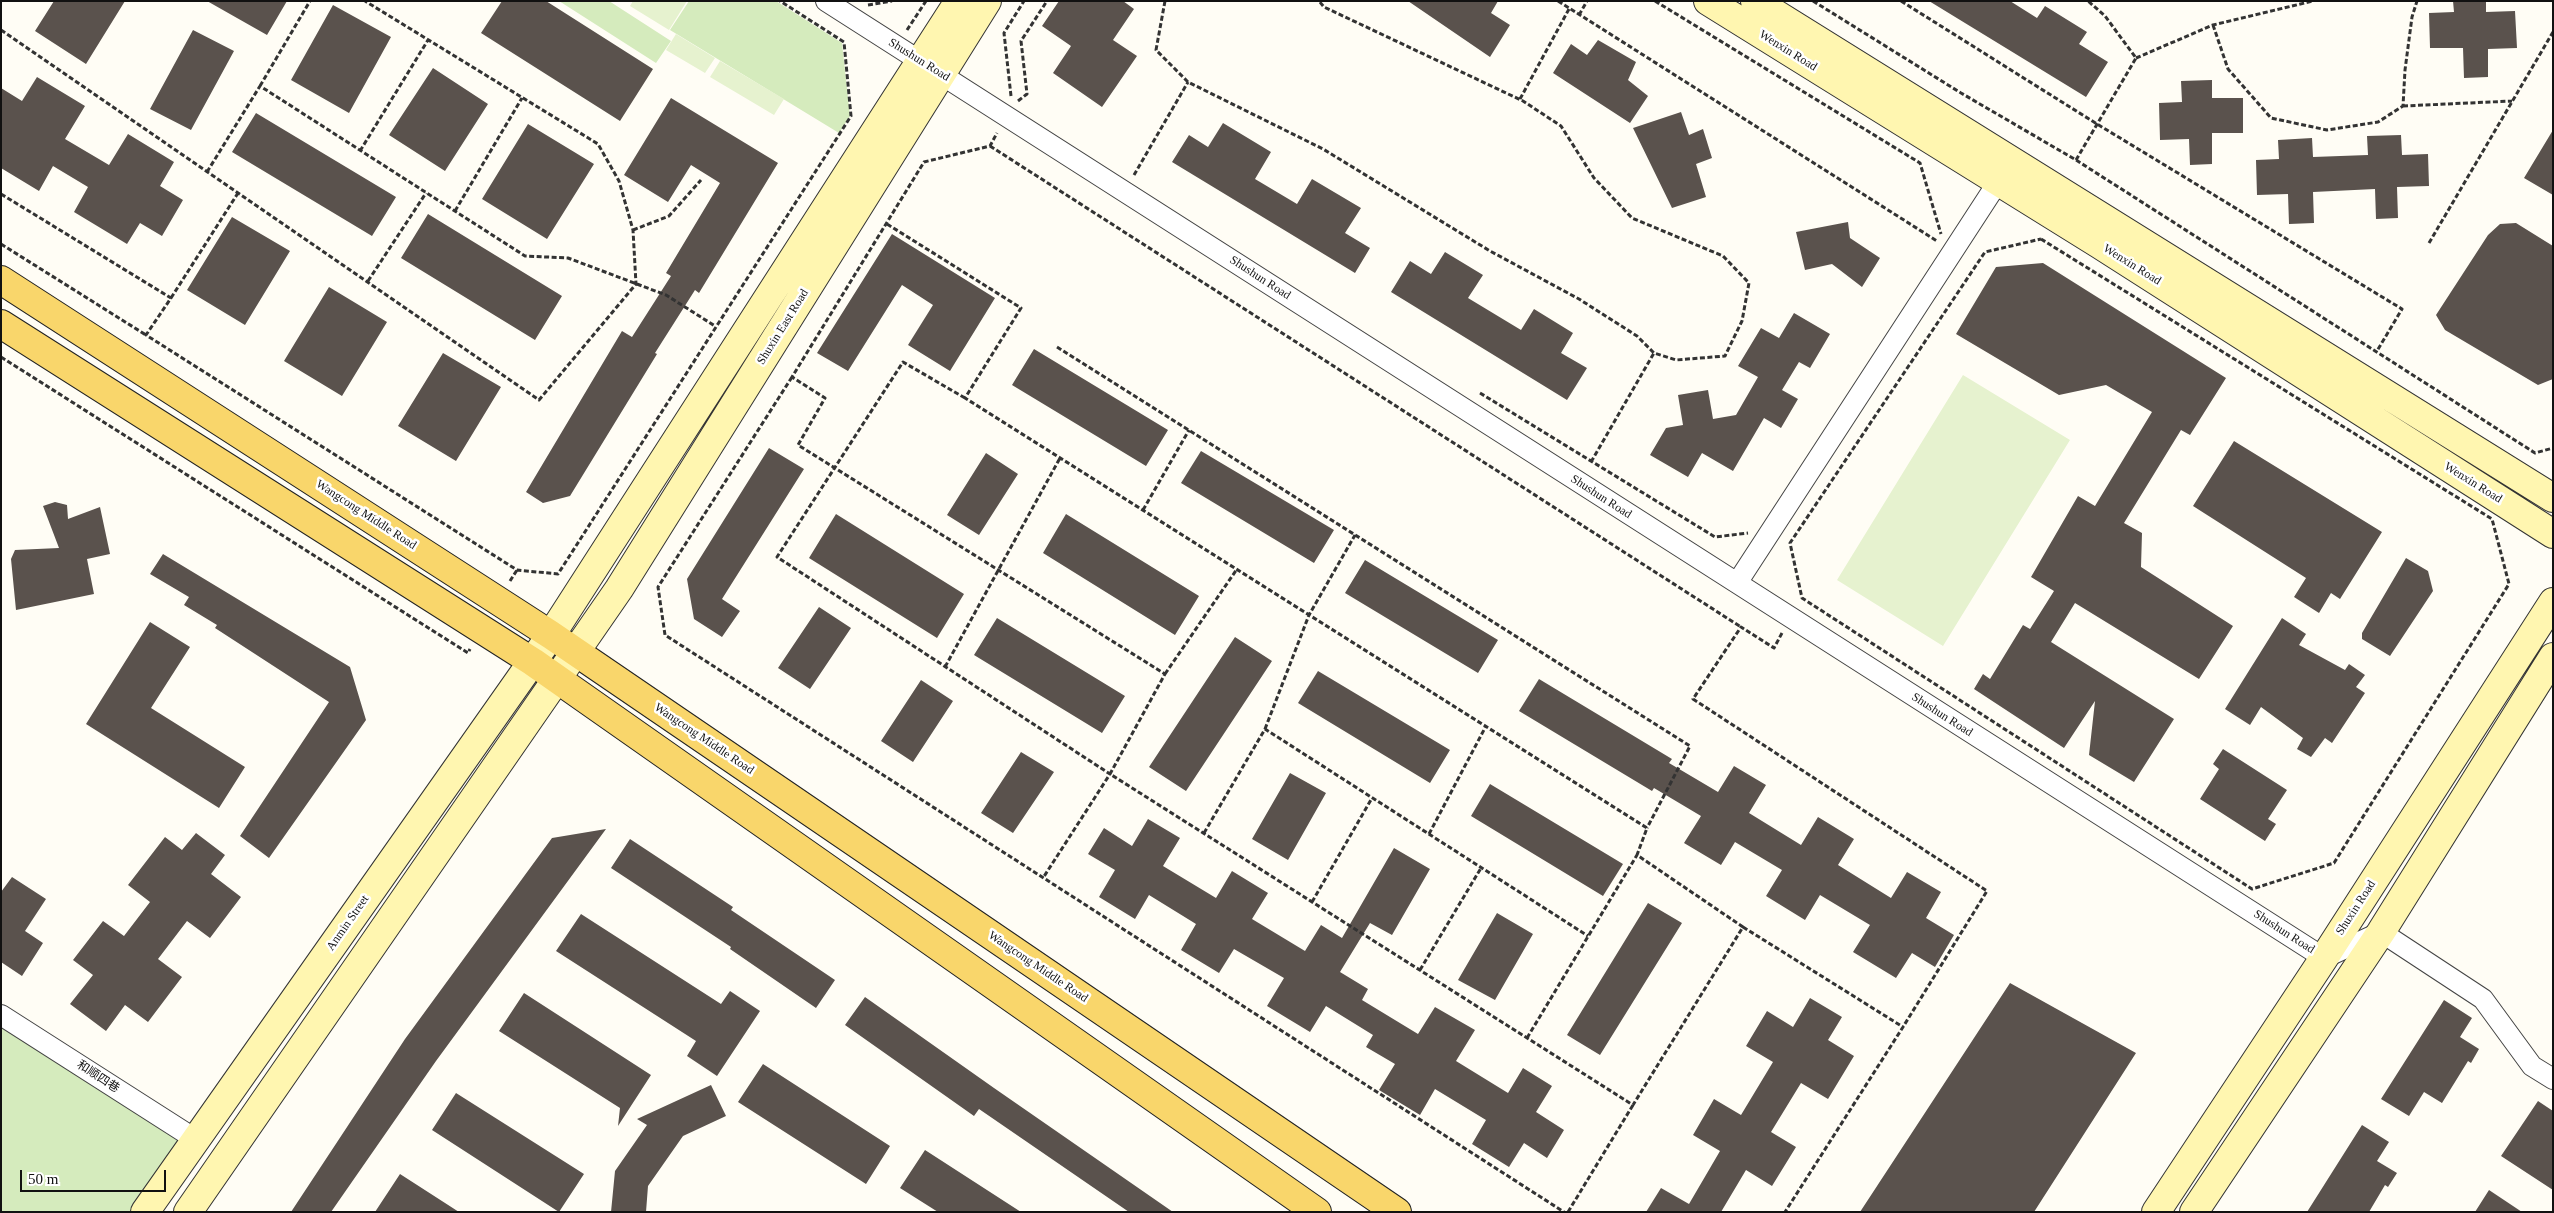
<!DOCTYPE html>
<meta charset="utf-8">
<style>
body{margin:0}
#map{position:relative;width:2554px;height:1213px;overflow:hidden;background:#fffdf5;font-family:"Times New Roman",serif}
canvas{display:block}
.frame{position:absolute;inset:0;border:2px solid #111;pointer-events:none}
.scale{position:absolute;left:20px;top:1170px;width:146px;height:22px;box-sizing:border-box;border:2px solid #111;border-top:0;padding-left:6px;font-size:15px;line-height:18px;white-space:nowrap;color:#111;-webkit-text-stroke:4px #fff;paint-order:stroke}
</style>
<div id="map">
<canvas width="2554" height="1213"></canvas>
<div class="frame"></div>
<div class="scale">50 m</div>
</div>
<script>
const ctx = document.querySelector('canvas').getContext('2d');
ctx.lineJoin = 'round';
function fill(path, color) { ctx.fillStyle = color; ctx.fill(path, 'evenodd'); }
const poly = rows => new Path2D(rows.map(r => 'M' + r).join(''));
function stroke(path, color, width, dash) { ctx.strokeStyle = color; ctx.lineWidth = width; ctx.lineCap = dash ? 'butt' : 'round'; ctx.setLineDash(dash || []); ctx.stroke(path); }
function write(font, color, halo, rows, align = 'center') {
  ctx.font = font + ' "Times New Roman","Noto Sans SC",serif'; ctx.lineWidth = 5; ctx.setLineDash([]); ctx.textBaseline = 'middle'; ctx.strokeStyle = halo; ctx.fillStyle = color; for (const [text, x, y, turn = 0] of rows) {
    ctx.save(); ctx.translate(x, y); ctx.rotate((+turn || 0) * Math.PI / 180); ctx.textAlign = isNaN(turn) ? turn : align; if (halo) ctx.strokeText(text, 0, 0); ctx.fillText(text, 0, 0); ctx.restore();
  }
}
const green = poly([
 [559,1,609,1,671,41,656,63],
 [689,1,776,1,842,43,850,116,839,133,670,30],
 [1,1021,182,1137,131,1212,1,1212]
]);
const pitch = poly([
 [633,1,687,1,669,30,630,6],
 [676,34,715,58,705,73,666,50],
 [720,61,784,99,774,115,710,77],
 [1963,375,2070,440,1943,646,1837,580]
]);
const building = poly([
 [54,1,125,1,86,64,35,31],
 [207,1,287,1,267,35],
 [502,1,546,1,653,69,620,121,481,33],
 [1059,1,1123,1,1134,9,1113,40,1137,56,1102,107,1053,73,1071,46,1042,26],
 [1408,1,1498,1,1491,13,1510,25,1490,57],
 [1929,1,2010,1,2037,18,2045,6,2087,32,2079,44,2108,62,2086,97],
 [2453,1,2486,1,2486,12,2515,11,2517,48,2488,49,2488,77,2464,78,2463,48,2430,48,2429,13,2454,12],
 [333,5,391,37,349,113,291,80],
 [193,30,234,51,191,130,150,109],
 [1598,40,1636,62,1628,80,1648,96,1630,123,1553,73,1571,44,1587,55],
 [433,68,488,104,445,171,389,135],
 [37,77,85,106,65,139,109,165,128,134,174,162,160,186,183,200,162,236,140,223,127,244,74,212,88,187,53,166,39,191,1,168,1,88,22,101],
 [2212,80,2212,98,2243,98,2243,133,2212,133,2212,164,2190,165,2189,139,2160,140,2159,103,2182,102,2181,81],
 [671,98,778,163,699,293,695,290,655,353,657,354,570,496,543,503,526,492,622,331,632,337,671,276,666,273,720,183,691,165,668,202,624,175],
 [1681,112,1689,135,1703,129,1712,158,1696,164,1706,197,1672,208,1633,128],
 [256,113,396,197,372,236,232,152],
 [1223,123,1271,152,1255,179,1297,204,1312,179,1361,208,1345,233,1370,248,1355,273,1172,162,1189,135,1208,147],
 [528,124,594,164,547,239,482,199],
 [2553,130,2553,195,2524,178],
 [2401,135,2402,155,2428,154,2429,186,2397,187,2398,218,2376,219,2375,189,2313,192,2314,223,2289,224,2288,194,2257,195,2256,160,2279,159,2278,140,2312,138,2313,157,2368,155,2367,136],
 [428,214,562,296,535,340,401,258],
 [232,217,290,251,245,325,187,290],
 [1848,222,1850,238,1880,258,1862,287,1832,264,1805,270,1796,232],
 [2516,223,2553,246,2553,379,2538,385,2445,330,2436,315,2488,235,2500,224],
 [892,234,995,298,950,371,908,345,933,305,902,285,848,371,817,353],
 [1445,252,1483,275,1468,298,1521,330,1534,309,1573,333,1561,353,1587,368,1567,400,1391,292,1410,261,1431,274],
 [2043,263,2226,378,2190,435,2181,430,2124,523,2142,533,2141,567,2233,626,2199,679,2075,603,2051,642,2174,719,2134,782,2089,755,2095,701,2064,748,1974,689,1983,674,1990,679,2023,625,2030,629,2054,591,2031,577,2078,496,2095,506,2152,412,2106,385,2059,395,1956,334,1996,267],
 [329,287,387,322,342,396,284,361],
 [1794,313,1830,334,1810,368,1799,362,1782,390,1798,399,1781,428,1764,418,1733,471,1702,453,1688,477,1650,455,1666,428,1683,425,1678,395,1708,390,1713,419,1736,415,1758,377,1738,366,1761,328,1779,338],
 [1034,349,1168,430,1146,466,1012,385],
 [443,353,501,387,456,461,398,426],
 [2234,441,2382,532,2340,599,2331,593,2319,613,2294,597,2306,578,2193,506],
 [769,448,804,469,722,599,740,611,722,637,694,619,687,579],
 [1201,451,1334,530,1314,563,1181,483],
 [986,453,1018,474,979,535,947,515],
 [55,502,67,505,68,519,100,507,110,554,87,559,94,594,16,610,11,559,15,550,59,548,43,506],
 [836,514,964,594,937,638,809,558],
 [1066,514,1199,596,1175,635,1043,553],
 [163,554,350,667,366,720,269,858,240,836,329,702,215,628,217,625,184,605,189,597,150,574],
 [2406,558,2428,571,2433,591,2390,656,2362,639,2362,633],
 [1365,560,1498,640,1478,673,1345,593],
 [819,607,851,628,810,689,778,668],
 [997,618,1125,696,1102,733,974,655],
 [2282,618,2306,634,2299,645,2345,670,2349,664,2365,675,2356,687,2365,693,2332,743,2325,738,2311,757,2297,749,2303,738,2261,707,2250,725,2225,709],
 [150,622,190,647,151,708,245,767,219,808,86,724],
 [1235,637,1272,661,1186,791,1149,767],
 [1318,671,1450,750,1430,783,1298,703],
 [1539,679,1672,759,1669,763,1718,792,1734,766,1766,785,1749,813,1801,845,1818,817,1854,839,1838,865,1891,898,1907,872,1941,892,1926,918,1954,935,1935,967,1912,953,1896,978,1853,952,1870,925,1820,895,1805,920,1766,896,1782,870,1735,842,1721,865,1684,843,1701,816,1654,788,1652,791,1519,711],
 [921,680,953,701,913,762,881,741],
 [2223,749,2287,790,2268,819,2276,824,2265,841,2200,799,2219,769,2213,764],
 [1021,752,1054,772,1013,833,981,813],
 [1290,773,1326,793,1288,860,1252,839],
 [1490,784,1623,864,1603,896,1471,816],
 [1148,819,1180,838,1163,866,1216,898,1232,871,1268,893,1252,919,1305,951,1321,925,1342,938,1394,848,1430,869,1392,935,1370,923,1340,972,1368,989,1362,1000,1418,1034,1435,1007,1475,1030,1456,1061,1508,1093,1523,1068,1552,1086,1536,1112,1564,1130,1547,1158,1524,1143,1509,1167,1472,1144,1486,1120,1435,1089,1420,1115,1379,1090,1395,1064,1366,1047,1373,1035,1326,1006,1310,1032,1267,1006,1284,978,1234,949,1219,973,1181,950,1196,924,1149,895,1135,919,1099,897,1115,870,1088,854,1104,828,1132,846],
 [606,829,436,1061,331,1212,291,1212,405,1039,552,838],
 [196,833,225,855,211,874,241,897,210,938,187,921,158,959,182,977,148,1022,125,1005,106,1031,70,1004,93,975,73,960,103,921,124,936,150,902,128,885,165,837,182,850],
 [630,839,733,907,731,910,835,980,816,1008,730,949,731,947,611,868],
 [12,877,46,899,25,931,43,943,22,976,1,962,1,892],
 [1648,903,1682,923,1600,1055,1567,1035],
 [1497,913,1533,934,1495,1000,1458,980],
 [581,914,721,1004,730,991,760,1011,717,1076,687,1056,696,1041,556,951],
 [2010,983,2136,1053,2034,1212,1860,1212],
 [524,993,651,1075,618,1126,620,1108,499,1031],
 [865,997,994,1088,1173,1212,1129,1212,979,1109,974,1116,845,1025],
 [1810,998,1842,1017,1828,1040,1854,1056,1828,1099,1801,1083,1771,1132,1796,1147,1772,1186,1746,1170,1721,1212,1646,1212,1661,1188,1689,1204,1720,1151,1693,1135,1714,1099,1741,1115,1773,1062,1746,1046,1767,1011,1793,1027],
 [2444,1000,2472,1018,2460,1037,2479,1049,2471,1063,2468,1061,2442,1103,2424,1092,2409,1116,2381,1099],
 [763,1064,890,1146,866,1184,738,1102],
 [711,1085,726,1116,683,1136,648,1186,646,1212,611,1212,615,1171,647,1125,637,1119],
 [456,1093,584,1174,559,1212,432,1130],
 [2538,1101,2553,1111,2553,1190,2501,1156],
 [2362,1125,2389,1142,2377,1161,2397,1173,2388,1187,2385,1185,2369,1212,2307,1212],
 [925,1150,1021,1212,938,1212,900,1188],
 [400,1174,459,1212,375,1212],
 [2489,1190,2522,1212,2475,1212]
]);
const path = poly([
 [1165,1,1156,50,1188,82,1323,149,1490,251,1579,299,1637,336,1654,353,1676,360,1725,356,1742,321,1749,283,1723,256,1632,218,1594,178,1561,126,1523,101,1324,7,1319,1],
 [1558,1,1937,241],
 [1655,1,1920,163,1941,234],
 [1813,1,1961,93,2076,160,2535,453,2553,448],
 [1901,1,2097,124,2402,309,2377,351],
 [868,5,892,1],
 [1579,15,1587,1],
 [2213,25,2228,69,2271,118,2327,130,2378,122,2403,106,2405,70,2412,17,2417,1],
 [1,30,539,400,636,284,633,230,619,181,598,144,365,1],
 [907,30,926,1],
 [2136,58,2213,25,2313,1],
 [260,86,310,1],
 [1011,96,1004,33,1024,1],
 [1520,99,1569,9],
 [1018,101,1027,94,1021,41,1047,1],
 [2403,106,2512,101],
 [990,146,1741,627],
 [360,151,428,40],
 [2076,160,2136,58,2105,16,2088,1],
 [207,172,260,86,525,256,568,258,666,295,715,326],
 [1134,175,1188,82],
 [1,194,171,298,146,335,517,570,558,574,851,116,844,42,780,1],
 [455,211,522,98],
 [887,224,1021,308,965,398,1647,828,1637,855,1743,927,1633,1105,1110,774,1165,674,798,445,825,398,792,377,924,162,990,146,997,133],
 [633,230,669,216,701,180],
 [2041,239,2492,519,2509,584,2334,863,2252,889,1802,598,1790,543,1985,252,2041,239],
 [2429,243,2553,32],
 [1,244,146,335],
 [368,281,426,193],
 [171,298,238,193],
 [1057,347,1690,746,1647,828],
 [1,357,468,653,470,649],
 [792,377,658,587,665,635,1564,1212],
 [1480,393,1715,537,1748,533],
 [965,398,903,362,777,557,1110,774,1043,878],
 [1591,462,1654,353],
 [1143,510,1189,430],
 [510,581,517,570],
 [1782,633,1774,648,1741,627,1693,699,1987,891,1903,1027],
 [945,667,1060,458],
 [1165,674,1237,569],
 [1265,729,1309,615,1355,535],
 [1204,833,1265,729,1588,936],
 [1429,834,1486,726],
 [1312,902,1372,798],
 [1743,927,1903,1027,1785,1212],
 [1420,970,1481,868],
 [1527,1038,1637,855],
 [1568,1212,1633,1105]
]);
const street = poly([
 [826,1,2324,958,2381,932,2483,999,2532,1066,2553,1079],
 [1737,583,1998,182],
 [1,1015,195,1139]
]);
const secondary = poly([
 [1708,1,2099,244,2553,534],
 [1755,1,2553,498],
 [145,1212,551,635,959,1],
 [188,1212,619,589,987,1],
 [2156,1212,2324,958,2553,602],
 [2194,1212,2381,932,2553,657]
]);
const primary = poly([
 [1,280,551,635,1397,1212],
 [1,324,533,662,1317,1212]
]);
const streetNames = [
 ["Wenxin Road",1788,51,32],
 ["Shushun Road",919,60,32],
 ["Wenxin Road",2132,265,32],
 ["Shushun Road",1260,278,33],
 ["Shuxin East Road",783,327,-58],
 ["Wenxin Road",2473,483,32],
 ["Shushun Road",1601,497,33],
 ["Wangcong Middle Road",366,515,33],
 ["Shushun Road",1942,715,33],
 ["Wangcong Middle Road",704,739,34],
 ["Shuxin Road",2356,908,-57],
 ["Anmin Street",348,923,-55],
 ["Shushun Road",2284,932,33],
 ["Wangcong Middle Road",1038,967,34],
 ["和顺四巷",98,1077,33]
];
fill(green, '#d5ebbd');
fill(pitch, '#e6f2cf');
fill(building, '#5a524d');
stroke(street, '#444', 22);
stroke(secondary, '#333', 30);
stroke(primary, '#222', 30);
stroke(path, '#333', 3, [5, 2.5]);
stroke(street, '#fff', 20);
stroke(secondary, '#fff6b0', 28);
stroke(primary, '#f9d66b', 28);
write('12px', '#111', '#fff', streetNames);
</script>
